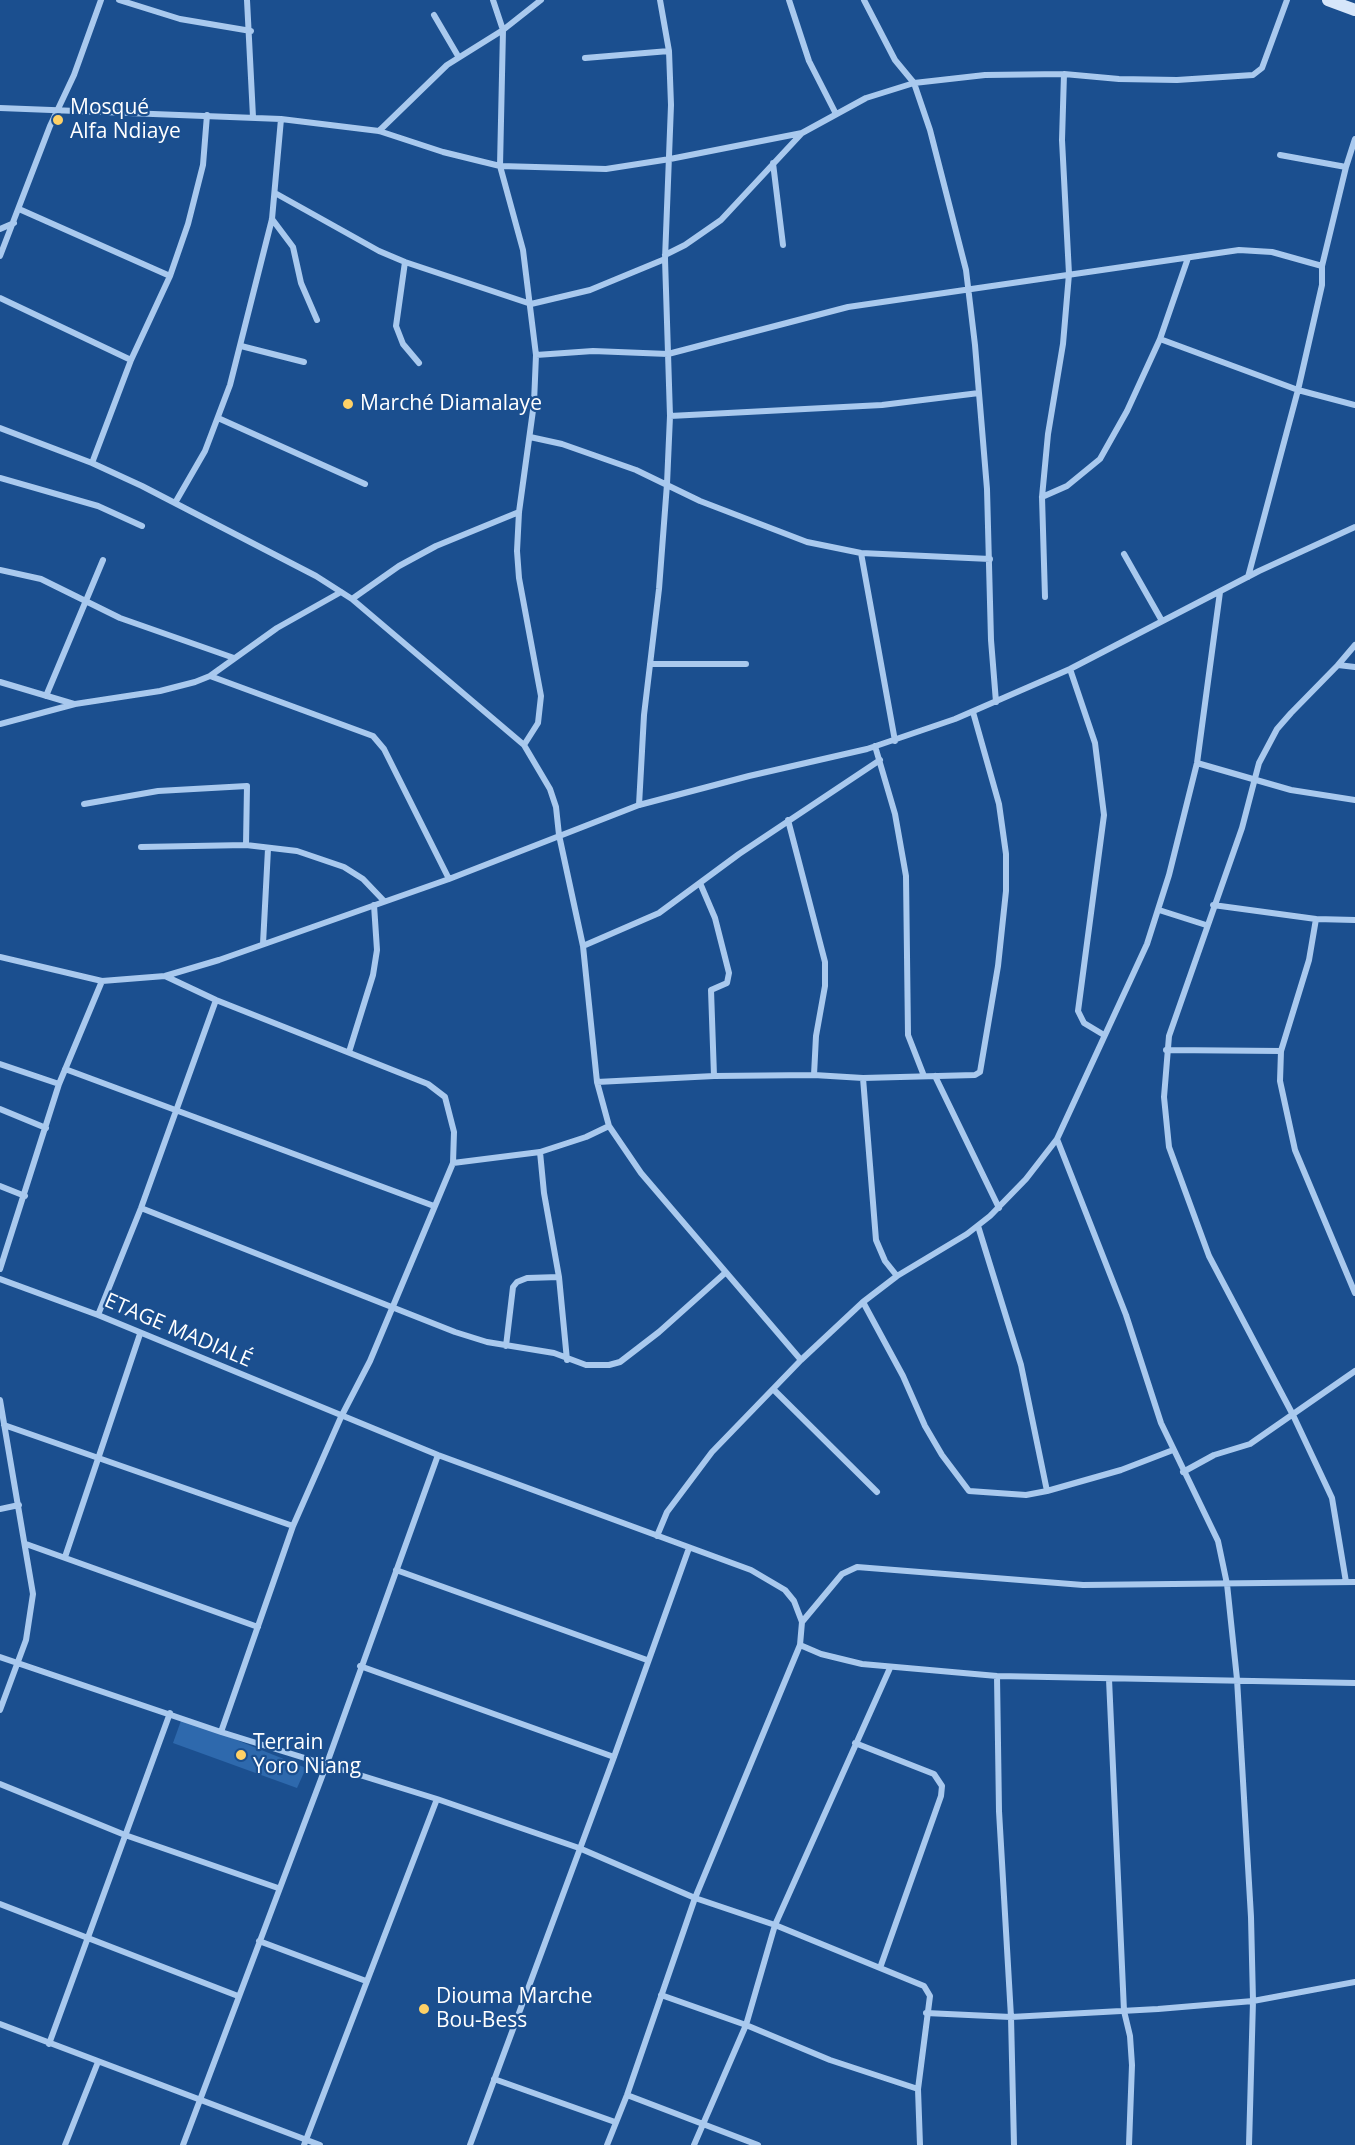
<!DOCTYPE html>
<meta charset="utf-8">
<style>
body{margin:0}
canvas{display:block;background:#1b4f8f}
</style>
<canvas width="1355" height="2145"></canvas>
<script>
const ctx = document.querySelector('canvas').getContext('2d');
ctx.lineJoin = 'round';
function fill(path, color) { ctx.fillStyle = color; ctx.fill(path, 'evenodd'); }
const poly = rows => new Path2D(rows.map(r => 'M' + r).join(''));
function stroke(path, color, width, dash) { ctx.strokeStyle = color; ctx.lineWidth = width; ctx.lineCap = dash ? 'butt' : 'round'; ctx.setLineDash(dash || []); ctx.stroke(path); }
function write(font, color, halo, rows, align = 'center') {
  ctx.font = font + ' "Open Sans",sans-serif'; ctx.lineWidth = 4.5; ctx.setLineDash([]); ctx.textBaseline = 'middle'; ctx.strokeStyle = halo; ctx.fillStyle = color; for (const [text, x, y, turn = 0] of rows) {
    ctx.save(); ctx.translate(x, y); ctx.rotate((+turn || 0) * Math.PI / 180); ctx.textAlign = isNaN(turn) ? turn : align; if (halo) ctx.strokeText(text, 0, 0); ctx.fillText(text, 0, 0); ctx.restore();
  }
}
const green = poly([
 [182,1718,306,1768,297,1788,173,1743]
]);
const minor = poly([
 [119,0,180,19,251,31],
 [247,0,253,117],
 [493,0,503,30,500,166,523,250,536,355,534,403,519,512,517,551,519,578,541,696,538,723,524,745],
 [789,0,809,61,836,114],
 [864,0,895,60,914,83,930,130,966,270,975,345,987,489,991,640,996,702],
 [434,15,458,56],
 [585,58,669,51],
 [0,108,281,119,379,131,443,152,500,166,606,169,670,159,802,133,866,98,914,83,985,75,1064,74],
 [379,131,447,65,503,30,541,0],
 [1280,155,1346,167],
 [773,163,783,245],
 [275,193,379,251,405,262,531,304,590,290,665,259],
 [19,209,170,276],
 [272,219,293,247,301,283,317,320],
 [0,229,14,223],
 [665,255,685,245,721,220,802,133],
 [0,256,50,126,74,75,101,0],
 [405,262,396,326,403,344,419,363],
 [0,298,131,360],
 [1160,339,1298,390,1355,405],
 [241,346,304,362],
 [536,355,593,351,668,354,848,307,1239,250,1272,252,1322,266],
 [670,416,882,405,979,393],
 [218,418,365,484],
 [0,428,92,463,142,486,316,576,352,599,524,745,550,789,556,807,559,835,583,946],
 [530,437,562,444,636,470,700,501,807,542,861,553,990,559],
 [92,463,131,360,170,276,188,224,203,165,207,115],
 [0,478,98,506,142,526],
 [1042,497,1067,486,1100,459,1127,411,1160,339,1188,258],
 [175,503,205,451,230,385,272,219,281,119],
 [861,553,895,741],
 [1124,554,1162,621],
 [0,570,41,579,120,618,234,658],
 [1248,577,1298,390,1322,285,1322,266,1346,167,1355,139],
 [1045,597,1042,497,1048,434,1063,344,1069,274,1062,140,1064,74,1119,79,1177,80,1253,75,1262,68,1287,0],
 [352,599,399,566,436,546,519,512],
 [650,664,746,664],
 [1338,665,1355,645],
 [1070,669,1095,743,1104,815,1078,1011,1084,1023,1104,1035],
 [210,676,373,736,384,749,449,879],
 [0,682,74,704],
 [46,696,103,560],
 [0,724,75,704,160,691,195,682,210,676,277,628,341,592],
 [875,746,895,814,906,876,908,1035,924,1076],
 [1197,763,1291,790,1355,800],
 [84,804,158,791,247,786,246,845],
 [639,805,644,715,659,589,667,484,670,416,665,259,671,105,669,51,660,0],
 [788,820,825,962,825,986,816,1036,814,1075],
 [141,847,246,845,297,851,344,867,363,879,384,901],
 [700,883,715,918,729,973,727,983,711,990,714,1076],
 [1213,905,1316,919,1355,920],
 [1159,910,1206,925],
 [1316,919,1309,960,1281,1051,1280,1081,1295,1150,1355,1293],
 [263,944,268,849],
 [0,957,102,981],
 [165,976,216,1000,428,1084,445,1097,454,1132,453,1163,370,1361,341,1417,293,1526,221,1732],
 [1166,1050,1281,1051],
 [349,1052,373,975,377,950,374,905],
 [0,1064,59,1084],
 [65,1069,434,1206],
 [935,1076,999,1208],
 [863,1078,876,1240,885,1261,897,1276],
 [597,1082,714,1076,814,1075,863,1078,975,1075,980,1072,998,966,1006,891,1006,854,999,804,973,712],
 [0,1109,46,1128],
 [1057,1139,1126,1315,1161,1423,1218,1541,1227,1584,1237,1679,1251,1917,1253,2001,1249,2145],
 [540,1152,544,1193,559,1277,567,1360],
 [453,1163,540,1152,586,1137,609,1126],
 [0,1186,25,1196],
 [141,1208,455,1332,487,1342,554,1353,586,1365,609,1365,620,1362,659,1332,725,1273],
 [978,1226,1021,1365,1047,1491],
 [0,1269,59,1084,102,981,165,976,219,960,449,879,639,805,749,776,867,749,955,719,1070,669,1259,571,1355,527],
 [0,1279,98,1315,438,1455,751,1570,785,1590,794,1601,802,1622,800,1645,695,1898,627,2095,607,2145],
 [863,1302,903,1376,925,1426,942,1455,969,1491,1026,1495,1047,1491,1121,1470,1173,1450],
 [98,1315,141,1208,216,1000],
 [506,1346,513,1287,517,1282,527,1278,559,1277],
 [801,1360,641,1173,609,1126,597,1082,583,946,659,913,739,854,880,760],
 [773,1389,877,1492],
 [0,1400,33,1594,26,1640,0,1710],
 [4,1425,293,1526],
 [1183,1472,1214,1455,1250,1444,1355,1371],
 [0,1509,19,1505],
 [657,1536,667,1512,712,1452,801,1360,863,1302,897,1276,967,1234,990,1216,1026,1179,1057,1139,1147,944,1169,875,1197,763,1220,592],
 [26,1544,258,1627],
 [65,1557,140,1334],
 [396,1570,647,1660],
 [1346,1582,1332,1498,1293,1415,1209,1256,1169,1147,1164,1097,1169,1036,1242,828,1259,763,1277,729,1291,713,1338,665,1355,667],
 [802,1622,842,1574,857,1567,1083,1585,1355,1582],
 [800,1645,821,1654,862,1664,997,1676,1355,1683],
 [0,1657,221,1732,437,1799,579,1848,695,1898,775,1925,924,1986,930,1996,918,2089,920,2145],
 [360,1666,614,1757],
 [997,1676,999,1811,1011,2017,1014,2145],
 [1109,1679,1124,2011,1130,2036,1132,2065,1129,2145],
 [855,1743,934,1774,942,1786,941,1796,880,1968],
 [0,1784,125,1835,278,1888],
 [0,1904,238,1996],
 [259,1941,366,1981],
 [661,1995,746,2025,775,1925,890,1668],
 [926,2013,1011,2017,1158,2009,1253,2001,1355,1982],
 [0,2024,320,2145],
 [49,2044,170,1713],
 [494,2079,615,2122],
 [627,2095,758,2145],
 [65,2145,98,2062],
 [183,2145,326,1766,438,1455],
 [304,2145,437,1799],
 [470,2145,614,1757,689,1548],
 [694,2145,746,2025,830,2060,918,2089]
]);
const secondary = poly([
 [1328,0,1355,10]
]);
const markers = [
 [58,120,6,"#ffd166"],
 [348,404,6,"#ffd166"],
 [241,1755,6,"#ffd166"],
 [424,2009,6,"#ffd166"]
];
const poiNames = [
 ["Mosqué",70,108],
 ["Alfa Ndiaye",70,132],
 ["Marché Diamalaye",360,404],
 ["Terrain",253,1743],
 ["Yoro Niang",253,1767],
 ["Diouma Marche",436,1997],
 ["Bou-Bess",436,2021]
];
const streetNames = [
 ["ETAGE MADIALÉ",178,1331,23]
];
fill(green, '#2e69ad');
stroke(minor, '#a9c9ee', 6);
stroke(secondary, '#d6e6fa', 12);
for (const [x, y, r, color] of markers) { const dot = new Path2D(); dot.arc(x, y, r, 0, 2 * Math.PI); ctx.fillStyle = color; ctx.fill(dot); stroke(dot, '#1b4f8f', 2); }
write('21px', '#fff', '#1b4f8f', poiNames, 'left');
write('21px', '#fff', '#1b4f8f', streetNames);
</script>
